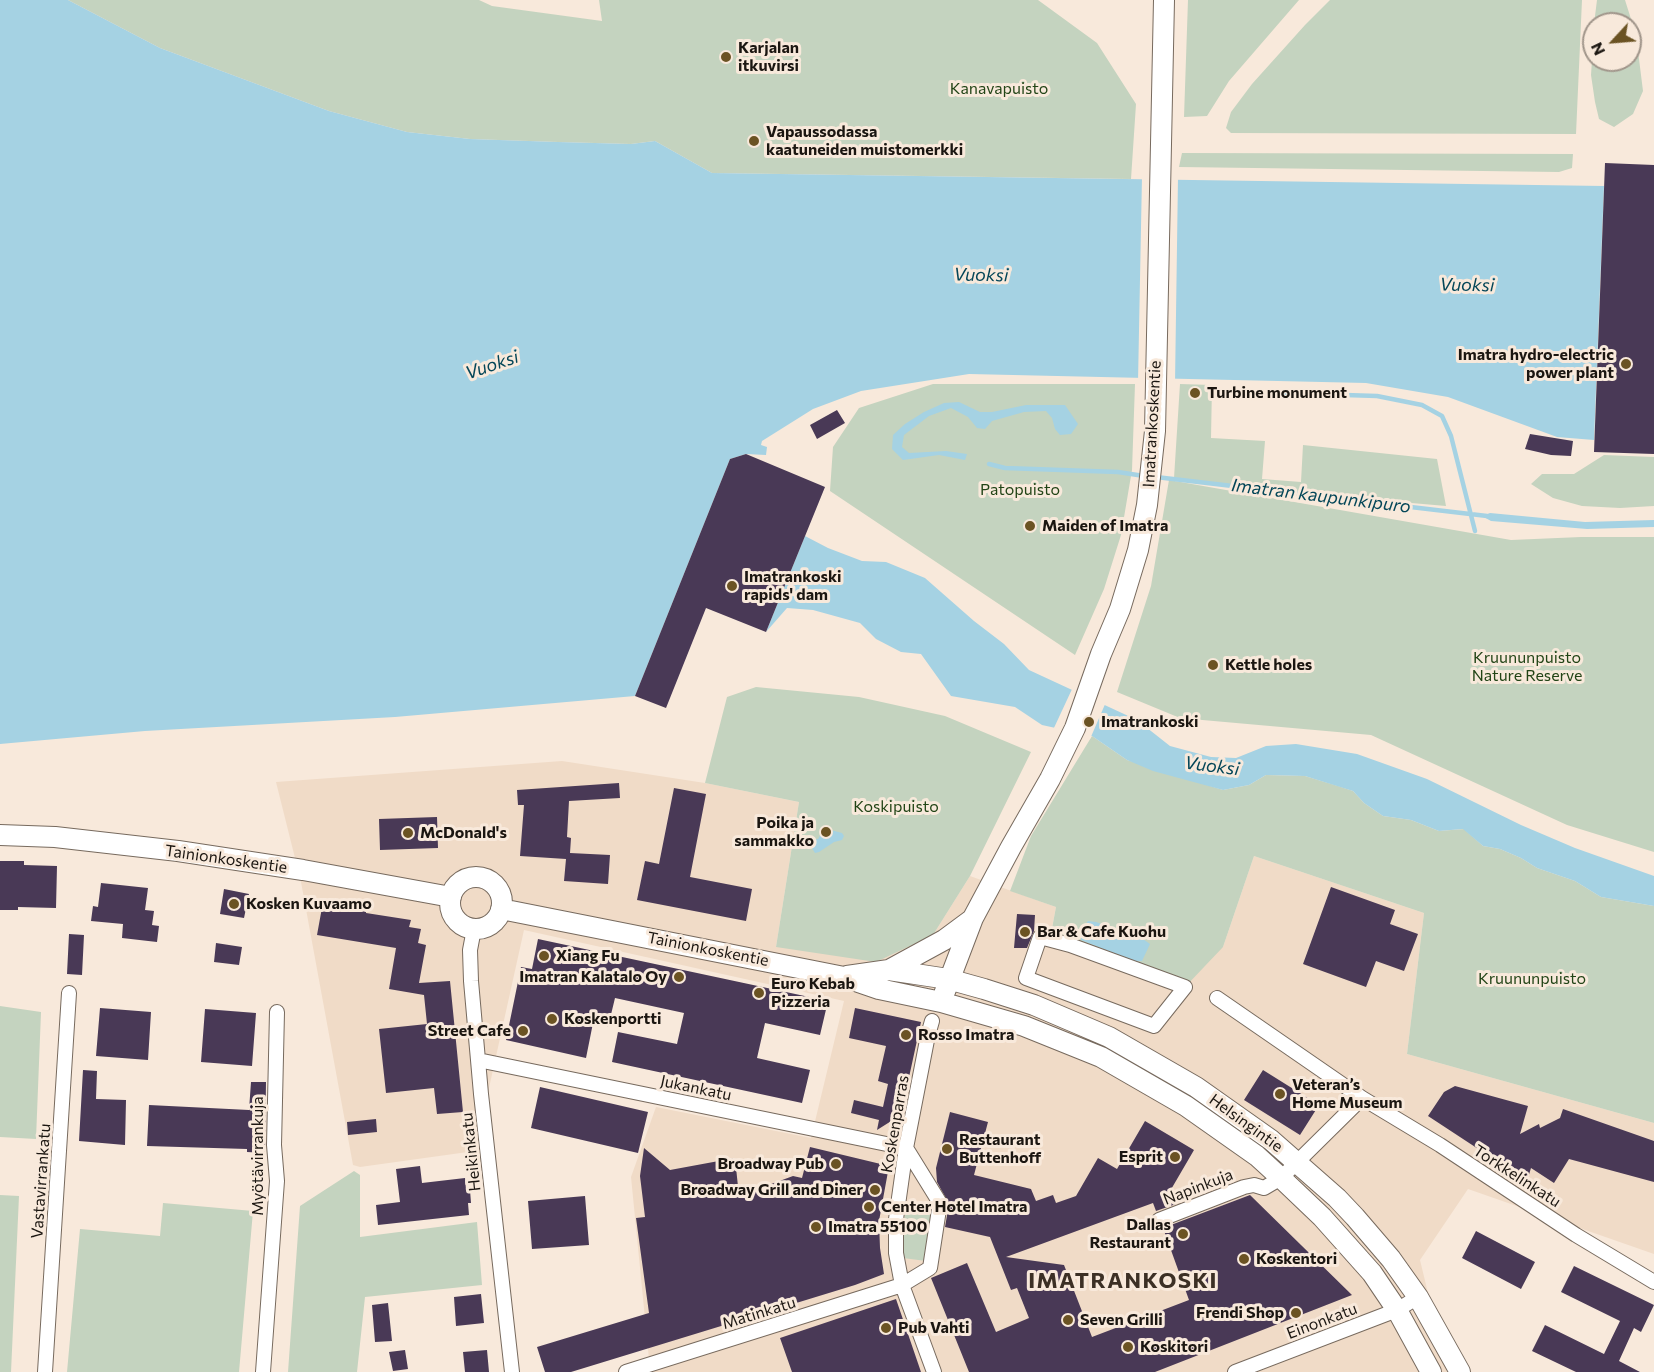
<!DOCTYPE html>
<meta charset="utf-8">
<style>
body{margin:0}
#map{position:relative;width:1654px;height:1372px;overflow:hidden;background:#f8e9db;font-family:Commissioner,sans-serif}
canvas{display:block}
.north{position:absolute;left:1582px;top:12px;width:60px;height:60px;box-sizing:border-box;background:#f8e9db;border:2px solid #a0958a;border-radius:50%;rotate:244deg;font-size:16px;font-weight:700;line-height:24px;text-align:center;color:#1b1611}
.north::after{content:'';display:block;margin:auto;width:21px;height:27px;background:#6b5323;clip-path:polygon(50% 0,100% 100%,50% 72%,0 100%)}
</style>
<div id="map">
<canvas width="1654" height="1372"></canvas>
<div class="north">N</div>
</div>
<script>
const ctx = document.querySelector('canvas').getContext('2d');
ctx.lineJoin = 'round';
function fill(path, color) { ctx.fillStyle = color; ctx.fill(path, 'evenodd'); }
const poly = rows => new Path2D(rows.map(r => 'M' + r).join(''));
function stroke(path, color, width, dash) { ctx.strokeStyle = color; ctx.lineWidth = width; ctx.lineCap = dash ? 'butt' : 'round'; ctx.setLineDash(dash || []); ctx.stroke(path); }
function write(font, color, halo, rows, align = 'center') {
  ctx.font = font + ' Commissioner,sans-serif'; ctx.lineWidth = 6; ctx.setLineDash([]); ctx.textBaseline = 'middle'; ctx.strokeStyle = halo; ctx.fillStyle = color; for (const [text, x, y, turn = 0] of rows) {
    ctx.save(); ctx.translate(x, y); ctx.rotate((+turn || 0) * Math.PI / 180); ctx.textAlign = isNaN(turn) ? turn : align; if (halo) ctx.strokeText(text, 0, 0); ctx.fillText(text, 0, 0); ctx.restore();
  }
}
const built = poly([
 [562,761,705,783,799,802,776,947,933,935,970,876,1056,907,1050,938,1223,947,1254,856,1424,913,1407,1054,1654,1123,1654,1254,1468,1189,1420,1260,1447,1372,642,1372,649,1359,631,1177,656,1107,811,1138,844,1001,524,930,475,1151,360,1167,353,1165,301,882,276,782]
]);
const green = poly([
 [68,0,479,0,492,6,602,21,599,0,1038,0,1097,43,1136,104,1131,179,712,173,655,141,631,144,558,142,470,139,407,132,329,111,160,48],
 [1188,0,1299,0,1229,81,1207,116,1184,117],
 [1330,0,1582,0,1576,134,1231,133,1226,128,1231,112,1252,84,1305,25],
 [1597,0,1625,0,1636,35,1643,91,1633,114,1614,127,1599,119,1595,102,1591,75,1594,31,1594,60,1630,60,1630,24,1594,24],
 [1182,153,1573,154,1572,168,1559,172,1179,167],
 [933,384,1135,384,1132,470,1121,535,1104,589,1075,655,830,491,833,447,859,408],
 [1180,384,1212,385,1211,438,1265,441,1262,479,1301,482,1303,445,1437,459,1446,506,1296,493,1174,478],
 [1604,455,1654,457,1654,506,1620,508,1582,506,1553,498,1531,484,1542,474,1574,474],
 [1169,480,1511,540,1581,537,1654,537,1654,852,1567,825,1371,735,1180,718,1117,692,1151,586],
 [756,687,859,697,945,716,1031,752,970,876,933,935,876,962,776,947,799,802,705,783,727,697],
 [1092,736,1127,760,1223,790,1249,785,1266,775,1305,776,1338,786,1353,791,1364,803,1383,816,1411,820,1439,831,1464,829,1483,846,1500,849,1521,858,1537,868,1575,881,1601,897,1654,906,1654,1123,1407,1054,1424,913,1254,856,1223,947,1185,987,1050,939,1056,907,1010,891,1031,836],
 [0,1006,41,1012,36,1139,0,1137],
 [354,1171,360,1175,360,1237,477,1222,482,1285,365,1297,357,1372,288,1372,300,1206],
 [0,1195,19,1196,11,1372,0,1372],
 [908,1202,936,1206,926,1261,903,1258,903,1223],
 [163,1203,253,1211,239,1372,67,1372,80,1229,160,1236]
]);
const water = poly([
 [0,0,68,0,160,48,329,111,407,132,470,139,558,142,631,144,655,141,712,173,1604,186,1594,440,1557,437,1448,397,1366,383,969,374,861,391,813,409,762,441,761,445,767,447,766,455,746,454,730,459,635,696,395,717,145,731,0,744],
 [959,402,980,412,992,412,1026,405,1065,405,1078,424,1071,434,1060,435,1055,429,1052,418,1046,411,1024,412,992,421,985,429,977,428,968,417,951,408,929,416,904,435,902,447,909,453,946,451,967,454,965,460,939,455,903,460,892,449,893,435,905,424,924,412,944,403],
 [1490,513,1585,522,1654,520,1654,527,1587,529,1491,521,1482,516],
 [805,536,828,548,862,561,886,562,925,578,974,621,1004,644,1029,670,1137,720,1170,746,1211,757,1236,758,1266,746,1296,744,1357,754,1427,779,1521,825,1575,848,1654,876,1654,906,1601,897,1575,881,1537,868,1521,858,1500,849,1483,846,1463,829,1439,831,1411,820,1383,816,1364,803,1353,791,1305,776,1266,775,1249,785,1223,790,1153,771,1127,760,1092,736,1042,725,1015,707,951,696,921,654,901,652,876,639,860,623,813,610,787,608,766,632],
 [827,829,842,833,844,836,842,840,834,842,819,852,815,853,810,845,813,840,818,839,823,831],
 [1088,921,1096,922,1143,939,1150,944,1142,961,1133,961,1081,940,1081,930]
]);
const pier = poly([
 [1142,176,1178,177,1175,383,1138,382],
 [1073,687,1106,702,1090,739,1053,730]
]);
const stream = poly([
 [1216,391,1377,396,1422,405,1442,416,1451,436,1475,531],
 [989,464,1005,468,1118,472,1144,476],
 [1156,477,1487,516]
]);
const building = poly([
 [1605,163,1654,165,1654,454,1594,452],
 [837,410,845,423,817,439,810,425],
 [1530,434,1573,441,1571,456,1551,455,1525,449],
 [746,454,825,487,766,632,706,608,666,708,635,696,730,459],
 [619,783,620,798,569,801,567,837,571,838,570,853,610,855,608,884,564,881,566,859,520,856,524,805,518,805,517,790],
 [674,788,706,794,690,877,752,889,746,921,637,900,645,861,659,864],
 [437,817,438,848,380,850,379,819],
 [0,861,24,861,24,865,57,866,56,908,18,907,18,910,0,910],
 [101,883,148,888,145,910,154,911,152,925,159,926,157,942,122,938,123,924,91,921,93,906,98,907],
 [1331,887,1395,910,1390,924,1418,934,1404,971,1376,961,1366,987,1303,964],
 [224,889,249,894,244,918,220,914],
 [323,902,366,909,366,913,411,920,409,927,421,929,418,943,426,945,419,983,450,981,463,1112,437,1114,434,1088,386,1093,379,1029,427,1024,424,995,389,989,396,948,317,935],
 [1017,914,1035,915,1034,931,1027,948,1014,948],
 [69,934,84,935,82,975,67,974],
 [538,939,828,1001,820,1035,765,1023,757,1058,810,1070,802,1103,612,1062,618,1032,677,1044,684,1013,615,998,608,1027,593,1023,586,1058,506,1040,521,967,532,969],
 [216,943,242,947,239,965,214,962],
 [100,1008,151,1012,148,1060,96,1056],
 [855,1008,921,1022,903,1105,905,1106,904,1113,877,1130,879,1120,851,1113,854,1100,883,1107,888,1084,878,1081,886,1046,849,1038],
 [205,1009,256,1013,252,1066,201,1062],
 [83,1070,97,1071,96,1099,126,1100,125,1145,79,1141],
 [1263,1070,1319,1105,1300,1135,1244,1100],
 [251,1082,266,1082,265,1153,247,1152,247,1149,147,1146,149,1105,249,1110],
 [1455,1086,1528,1106,1520,1134,1539,1124,1540,1128,1560,1118,1563,1109,1654,1141,1654,1182,1569,1159,1554,1183,1531,1168,1527,1181,1428,1116,1444,1092],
 [540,1087,648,1112,638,1153,531,1128],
 [950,1112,988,1122,974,1175,1031,1189,1036,1201,1053,1195,1056,1203,1076,1196,1098,1158,1117,1169,1145,1121,1194,1150,1166,1198,1176,1204,1156,1211,1153,1203,1006,1257,1064,1265,1092,1337,1189,1300,1163,1228,1250,1195,1352,1295,1155,1372,969,1372,931,1278,967,1263,996,1332,1029,1318,1017,1288,1011,1290,990,1237,945,1227,949,1204,937,1182,936,1168],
 [376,1119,377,1132,348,1135,347,1122],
 [810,1147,889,1166,879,1221,880,1248,884,1274,855,1285,571,1372,545,1372,537,1347,649,1313,636,1218,645,1217,640,1176,644,1148,670,1170,735,1158,739,1196,793,1176,802,1178],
 [420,1166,422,1183,465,1178,466,1190,470,1190,471,1203,468,1203,469,1215,378,1225,376,1205,400,1202,396,1169],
 [585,1196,589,1245,532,1249,528,1201],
 [1476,1231,1535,1262,1521,1289,1462,1258],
 [1574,1266,1654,1305,1641,1332,1634,1328,1619,1361,1640,1372,1576,1372,1532,1351,1545,1325,1604,1354,1620,1321,1561,1292],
 [481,1294,484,1323,456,1326,454,1297],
 [896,1299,921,1372,792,1372,780,1338],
 [388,1303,392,1341,375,1342,372,1305],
 [405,1350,408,1369,393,1371,389,1352],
 [487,1350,489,1372,465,1372,463,1352]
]);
const street = poly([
 [474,929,470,950,471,981,481,1094,512,1372],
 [1040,937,1070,945,1185,987,1154,1026,1026,978,1040,937],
 [1217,998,1362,1098,1440,1145,1576,1235,1654,1282],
 [932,1021,928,1035,906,1148,896,1219,896,1253,902,1285,934,1372],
 [478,1060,906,1148,940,1203,930,1268,902,1285,626,1372],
 [1159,1220,1244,1187,1254,1185,1264,1188,1281,1178,1362,1098],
 [45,1372,69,993],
 [263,1372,277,1181,274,1145,277,1012],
 [1235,1372,1397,1310,1418,1297]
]);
const secondary = poly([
 [0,835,55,837,178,851,303,870,451,897],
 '450 903a26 26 0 1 1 52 0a26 26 0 1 1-52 0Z',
 [501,909,844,977,879,989,941,1002,1024,1026,1101,1057,1186,1106,1257,1156,1281,1178,1322,1217,1372,1273,1397,1310,1431,1372],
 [889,970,944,940,971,920],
 [847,976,889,970,948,979,984,989,1034,1005,1109,1037,1196,1087,1271,1140,1337,1198,1355,1217,1391,1259,1418,1297,1460,1372],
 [941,1002,973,918,1011,847,1050,779,1075,728,1101,654,1120,609,1138,550,1147,505,1155,431,1164,0]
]);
const markers = [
 [726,57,6,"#6b5323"],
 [754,141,6,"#6b5323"],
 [1626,364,6,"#6b5323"],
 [1195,393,6,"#6b5323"],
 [1030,526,6,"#6b5323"],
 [732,586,6,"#6b5323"],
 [1213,665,6,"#6b5323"],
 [1089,722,6,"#6b5323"],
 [826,832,6,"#6b5323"],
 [408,833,6,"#6b5323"],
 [234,904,6,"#6b5323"],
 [1025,932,6,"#6b5323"],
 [544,956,6,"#6b5323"],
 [679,977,6,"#6b5323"],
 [759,993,6,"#6b5323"],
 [552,1019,6,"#6b5323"],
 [523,1031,6,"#6b5323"],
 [906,1035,6,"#6b5323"],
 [1280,1094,6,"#6b5323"],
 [947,1149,6,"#6b5323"],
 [1175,1157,6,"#6b5323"],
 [836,1164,6,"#6b5323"],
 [875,1190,6,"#6b5323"],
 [869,1207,6,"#6b5323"],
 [816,1227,6,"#6b5323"],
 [1183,1234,6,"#6b5323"],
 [1244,1259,6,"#6b5323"],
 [1296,1313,6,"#6b5323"],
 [1068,1320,6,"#6b5323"],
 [886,1328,6,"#6b5323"],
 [1128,1347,6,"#6b5323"]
];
const poiNames = [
 ["Karjalan",738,48],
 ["itkuvirsi",738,66],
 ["Vapaussodassa",766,132],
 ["kaatuneiden muistomerkki",766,150],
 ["Imatra hydro-electric",1614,355,"right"],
 ["power plant",1614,373,"right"],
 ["Turbine monument",1207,393],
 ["Maiden of Imatra",1042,526],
 ["Imatrankoski",744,577],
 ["rapids' dam",744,595],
 ["Kettle holes",1225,665],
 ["Imatrankoski",1101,722],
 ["Poika ja",814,823,"right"],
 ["sammakko",814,841,"right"],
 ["McDonald's",420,833],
 ["Kosken Kuvaamo",246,904],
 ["Bar & Cafe Kuohu",1037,932],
 ["Xiang Fu",556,956],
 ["Imatran Kalatalo Oy",667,977,"right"],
 ["Euro Kebab",771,984],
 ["Pizzeria",771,1002],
 ["Koskenportti",564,1019],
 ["Street Cafe",511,1031,"right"],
 ["Rosso Imatra",918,1035],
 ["Veteran’s",1292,1085],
 ["Home Museum",1292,1103],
 ["Restaurant",959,1140],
 ["Buttenhoff",959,1158],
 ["Esprit",1163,1157,"right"],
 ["Broadway Pub",824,1164,"right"],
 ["Broadway Grill and Diner",863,1190,"right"],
 ["Center Hotel Imatra",881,1207],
 ["Dallas",1171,1225,"right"],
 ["Restaurant",1171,1243,"right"],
 ["Imatra 55100",828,1227],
 ["Koskentori",1256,1259],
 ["Frendi Shop",1284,1313,"right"],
 ["Seven Grilli",1080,1320],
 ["Pub Vahti",898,1328],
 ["Koskitori",1140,1347]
];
const parkNames = [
 ["Kanavapuisto",999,89],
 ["Patopuisto",1020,490],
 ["Kruununpuisto",1527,658],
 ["Nature Reserve",1527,676],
 ["Koskipuisto",896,807],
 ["Kruununpuisto",1532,979]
];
const streetNames = [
 ["Imatrankoskentie",1152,424,-87],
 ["Tainionkoskentie",226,859,8],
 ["Tainionkoskentie",708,949,11],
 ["Jukankatu",696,1088,12],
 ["Helsingintie",1246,1123,36],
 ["Koskenparras",895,1124,-80],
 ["Heikinkatu",471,1152,-96],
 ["Myötävirrankuja",258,1156,-90],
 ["Torkkelinkatu",1517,1176,33],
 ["Vastavirrankatu",41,1181,-86],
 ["Napinkuja",1198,1187,-21],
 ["Matinkatu",759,1313,-17],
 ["Einonkatu",1322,1321,-21]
];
const waterNames = [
 ["Vuoksi",981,275,1],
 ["Vuoksi",1467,285,1],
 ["Vuoksi",492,365,-19],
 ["Imatran kaupunkipuro",1321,496,7],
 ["Vuoksi",1212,766,7]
];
const districtNames = [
 ["IMATRANKOSKI",1123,1281]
];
fill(built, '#f0dbc7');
fill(green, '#c4d3bf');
fill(water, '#a5d2e3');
fill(pier, '#f8e9db');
stroke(stream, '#a5d2e3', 4.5);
fill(building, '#493956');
stroke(street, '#776a5e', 16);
stroke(secondary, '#776a5e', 22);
stroke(street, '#fff', 14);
stroke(secondary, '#fff', 20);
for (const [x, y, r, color] of markers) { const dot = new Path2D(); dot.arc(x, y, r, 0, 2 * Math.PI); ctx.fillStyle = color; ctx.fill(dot); stroke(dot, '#f8e9db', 2); }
write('bold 16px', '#1b1611', '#f8e9db', poiNames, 'left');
write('16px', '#224416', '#f8e9db', parkNames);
write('16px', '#1b1611', '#f8e9db', streetNames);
write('italic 18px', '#044658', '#f8e9db', waterNames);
ctx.letterSpacing = '1.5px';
write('bold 22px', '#3c3025', '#f8e9db', districtNames);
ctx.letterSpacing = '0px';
</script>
